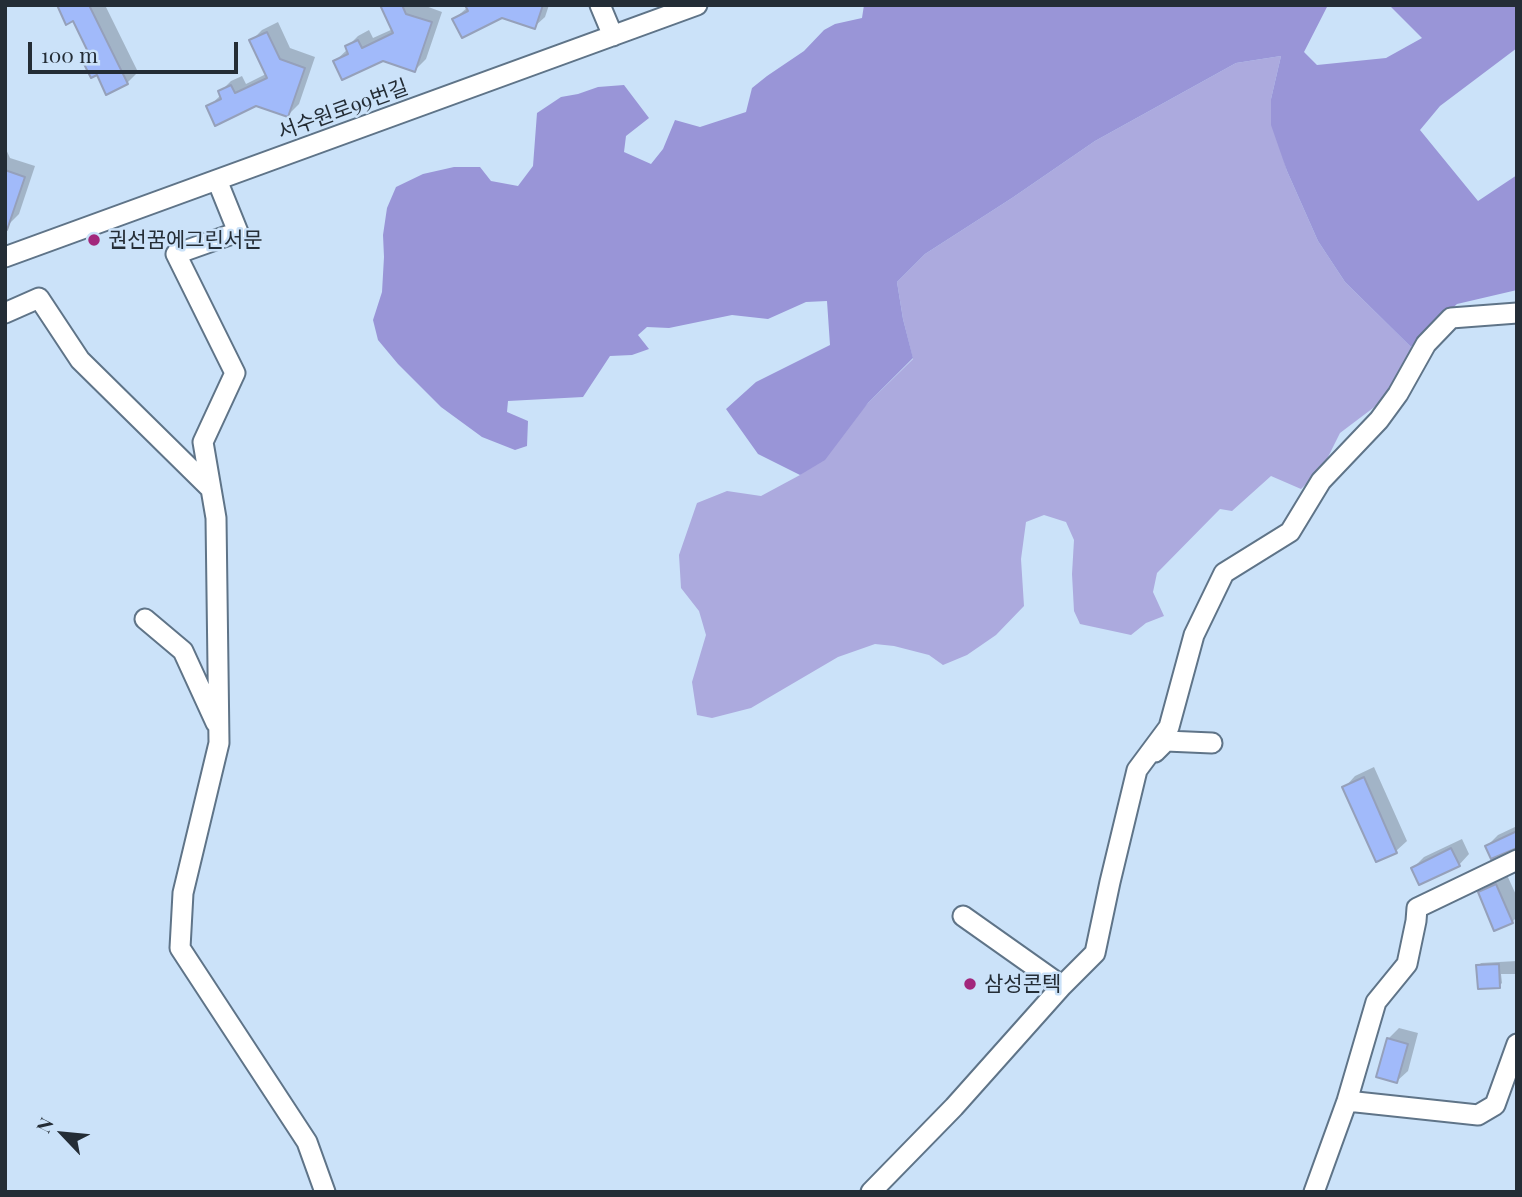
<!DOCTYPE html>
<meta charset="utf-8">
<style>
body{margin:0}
#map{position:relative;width:1522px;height:1197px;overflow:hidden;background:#cbe2f9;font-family:"Playfair Display",serif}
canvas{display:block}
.frame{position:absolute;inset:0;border:7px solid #242d36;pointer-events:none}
.north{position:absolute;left:28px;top:1099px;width:70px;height:70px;-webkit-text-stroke:5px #cbe2f9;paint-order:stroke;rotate:296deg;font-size:19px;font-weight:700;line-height:28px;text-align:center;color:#242d36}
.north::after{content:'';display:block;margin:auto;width:24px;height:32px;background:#242d36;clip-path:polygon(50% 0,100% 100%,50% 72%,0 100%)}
.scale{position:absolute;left:28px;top:42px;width:210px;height:32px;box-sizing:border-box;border:4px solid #242d36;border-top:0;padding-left:9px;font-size:21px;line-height:24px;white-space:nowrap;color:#242d36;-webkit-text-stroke:5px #cbe2f9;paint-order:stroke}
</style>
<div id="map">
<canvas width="1522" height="1197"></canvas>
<div class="frame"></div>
<div class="north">N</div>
<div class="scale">100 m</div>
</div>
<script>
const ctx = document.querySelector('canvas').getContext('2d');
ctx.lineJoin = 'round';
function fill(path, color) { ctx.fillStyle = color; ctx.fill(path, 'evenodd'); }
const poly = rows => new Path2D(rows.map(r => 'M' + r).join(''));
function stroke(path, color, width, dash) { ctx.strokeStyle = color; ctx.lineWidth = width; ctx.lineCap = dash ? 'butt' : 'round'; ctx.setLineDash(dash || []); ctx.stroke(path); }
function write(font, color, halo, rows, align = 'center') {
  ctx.font = font + ' "Playfair Display","Noto Sans KR",serif'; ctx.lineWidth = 5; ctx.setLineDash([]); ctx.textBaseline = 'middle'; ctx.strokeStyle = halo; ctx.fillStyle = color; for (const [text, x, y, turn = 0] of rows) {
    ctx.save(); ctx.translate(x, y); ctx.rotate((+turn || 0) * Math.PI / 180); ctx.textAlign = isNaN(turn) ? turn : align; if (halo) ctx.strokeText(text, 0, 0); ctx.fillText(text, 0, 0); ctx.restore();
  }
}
const green = poly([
 [1281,56,1271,99,1271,116,1287,171,1318,241,1345,282,1411,347,1413,361,1385,399,1340,433,1322,469,1301,489,1271,476,1232,511,1220,509,1157,573,1153,592,1164,616,1146,623,1131,635,1080,624,1074,611,1072,574,1074,540,1066,522,1044,515,1026,522,1021,559,1024,606,996,635,967,655,943,665,929,655,894,646,875,644,838,657,751,708,712,718,697,715,692,682,706,635,699,611,681,588,679,555,697,503,727,491,761,496,800,475,868,403,913,359,903,319,897,282,925,254,1012,198,1095,141,1236,63]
]);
const forest = poly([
 [864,5,1328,5,1304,52,1317,65,1386,58,1422,38,1389,5,1517,5,1517,48,1440,106,1420,130,1478,201,1517,175,1517,290,1457,304,1411,347,1345,282,1318,241,1287,171,1271,125,1271,99,1281,56,1236,63,1095,141,1012,198,925,254,897,282,903,319,913,358,868,403,825,460,800,475,758,454,726,409,756,382,830,345,827,301,806,302,768,319,732,315,669,328,647,327,638,335,649,349,632,355,610,356,583,397,508,401,507,412,528,421,527,446,515,450,482,437,441,407,398,364,378,340,373,320,382,292,384,257,383,235,387,208,396,187,423,174,454,167,480,167,491,181,518,186,533,166,537,113,561,97,578,94,598,87,624,85,649,118,626,136,624,152,651,164,663,149,675,120,700,127,746,112,752,88,767,76,804,51,824,30,835,24,862,18]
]);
const shadow = poly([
 [59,5,105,5,138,72,127,83,98,73,84,60,91,53,74,19],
 [382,5,423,5,442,12,426,59,415,70,382,59,335,61,348,49,347,47,358,36,369,30,373,38,393,29],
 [467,5,549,5,545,17,534,27,502,17,454,19,468,7],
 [278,22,290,48,315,57,299,104,288,115,256,104,208,107,221,95,220,92,231,81,242,76,246,84,266,74,251,41,262,30],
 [5,147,10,158,35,166,19,214,8,225,5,224],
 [1374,767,1407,841,1396,851,1345,787,1355,776],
 [1517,826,1517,846,1487,846,1498,835],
 [1462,839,1469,854,1459,865,1413,868,1424,857],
 [1507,875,1517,897,1517,917,1512,922,1480,893,1491,882],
 [1517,961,1517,974,1501,974,1502,983,1499,986,1478,966,1481,963],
 [1399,1028,1418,1033,1408,1071,1397,1081,1389,1038]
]);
const building = poly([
 [57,5,89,5,128,84,106,95,97,75,91,78,82,60,90,56,73,21,66,25,57,5],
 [380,5,402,5,406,14,432,22,415,72,383,61,342,80,333,61,348,54,345,46,358,40,362,48,393,33,380,5],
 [465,5,543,5,535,29,502,18,462,38,452,19,468,11,465,5],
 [267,32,280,59,305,68,288,117,256,106,215,126,206,106,221,99,218,91,231,85,235,93,267,78,249,40,267,32],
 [5,170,25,177,7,230,5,230,5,170],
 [1364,777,1397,853,1376,862,1342,787,1364,777],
 [1517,831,1517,848,1491,859,1485,846,1517,831],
 [1451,848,1460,866,1419,885,1411,868,1451,848],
 [1496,884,1513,923,1494,931,1478,892,1496,884],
 [1499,964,1500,988,1478,989,1476,965,1499,964],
 [1387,1038,1408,1044,1397,1083,1376,1077,1387,1038]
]);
const minor = poly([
 [600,5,613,36],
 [217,180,238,232,176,254,235,373,203,442,216,518,219,743,183,893,180,948,307,1142,325,1192],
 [5,257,697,5],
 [5,313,39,298,80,360,211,489],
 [145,619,183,651,216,723],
 [1155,752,1166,741,1212,743],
 [963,916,1062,986],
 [1347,1101,1478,1115,1495,1105,1517,1044],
 [871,1192,954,1107,1062,986,1095,953,1110,882,1137,770,1169,727,1194,635,1224,573,1290,532,1321,481,1379,420,1398,394,1426,344,1451,318,1517,313],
 [1314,1192,1347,1101,1376,1002,1407,964,1416,921,1417,908,1517,860]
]);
const markers = [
 [94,240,7,"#a2277c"],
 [970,984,7,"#a2277c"]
];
const streetNames = [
 ["서수원로99번길",343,110,-20]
];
const poiNames = [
 ["권선꿈에그린서문",108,240],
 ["삼성콘텍",984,984]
];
fill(green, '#acaade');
fill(forest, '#9995d7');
fill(shadow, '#0003');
fill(building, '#a1bafa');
stroke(building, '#95a0ba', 2);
stroke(minor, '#5f7488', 23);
stroke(minor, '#fff', 19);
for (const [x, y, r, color] of markers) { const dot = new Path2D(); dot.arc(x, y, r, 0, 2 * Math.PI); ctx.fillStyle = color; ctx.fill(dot); stroke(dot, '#cbe2f9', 2.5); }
write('21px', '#242d36', '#cbe2f9', streetNames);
write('21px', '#242d36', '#cbe2f9', poiNames, 'left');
</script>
